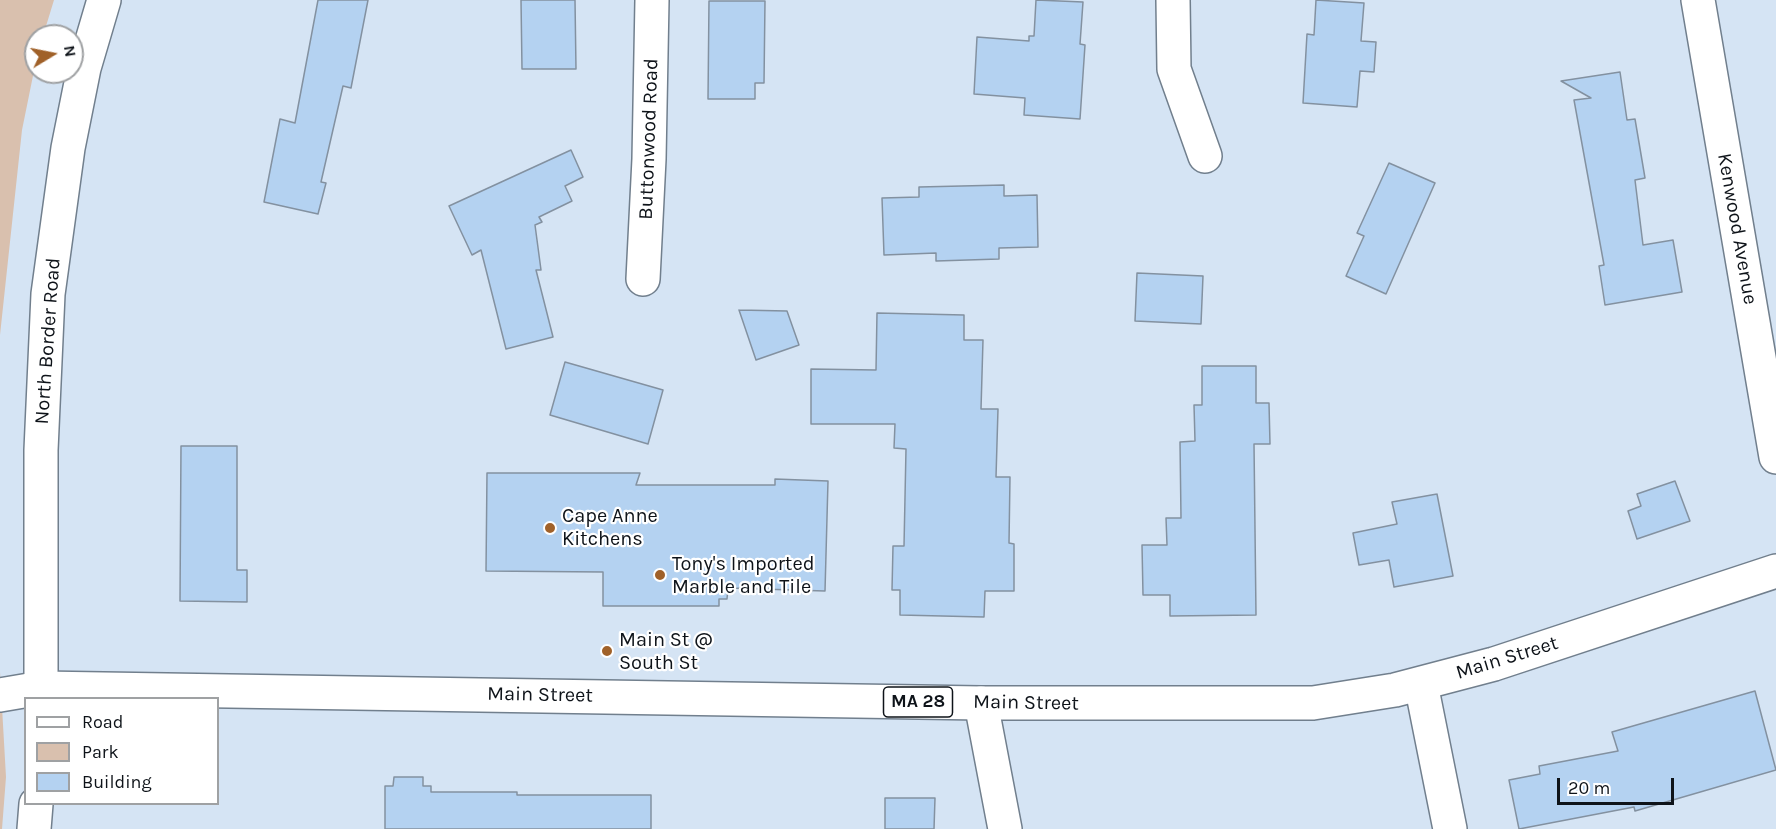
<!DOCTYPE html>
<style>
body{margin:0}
#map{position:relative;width:1776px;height:829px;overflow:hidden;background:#d5e4f4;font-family:Karla,sans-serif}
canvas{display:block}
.legend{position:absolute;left:24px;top:697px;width:195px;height:108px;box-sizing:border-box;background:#fff;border:2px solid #9fa1a3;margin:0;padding:8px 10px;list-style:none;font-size:18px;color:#0e1319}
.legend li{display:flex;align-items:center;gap:12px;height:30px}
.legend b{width:30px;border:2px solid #9fa1a3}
.north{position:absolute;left:24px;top:24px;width:60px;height:60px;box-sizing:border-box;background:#fff;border:2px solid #9fa1a3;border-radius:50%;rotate:80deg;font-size:16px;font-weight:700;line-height:24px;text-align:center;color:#0e1319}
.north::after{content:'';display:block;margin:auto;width:21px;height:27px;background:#a06129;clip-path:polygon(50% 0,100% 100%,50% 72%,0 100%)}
.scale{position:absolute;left:1557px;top:778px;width:117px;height:27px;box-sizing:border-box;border:3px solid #0e1319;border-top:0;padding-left:8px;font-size:18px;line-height:21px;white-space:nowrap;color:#0e1319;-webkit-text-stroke:4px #fff;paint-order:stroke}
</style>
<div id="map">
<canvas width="1776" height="829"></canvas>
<ul class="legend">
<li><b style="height:8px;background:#fff"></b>Road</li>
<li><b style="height:16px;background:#d9c0ae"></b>Park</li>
<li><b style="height:16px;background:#b4d2f1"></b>Building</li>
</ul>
<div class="north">N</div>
<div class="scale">20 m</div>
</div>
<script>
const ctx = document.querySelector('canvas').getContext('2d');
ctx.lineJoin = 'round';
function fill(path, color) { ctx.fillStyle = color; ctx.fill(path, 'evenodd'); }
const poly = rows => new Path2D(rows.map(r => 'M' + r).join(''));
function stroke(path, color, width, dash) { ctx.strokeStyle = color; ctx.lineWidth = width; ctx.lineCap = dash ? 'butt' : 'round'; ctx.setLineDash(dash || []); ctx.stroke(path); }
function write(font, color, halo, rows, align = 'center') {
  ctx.font = font + ' Karla,sans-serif'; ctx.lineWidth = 4.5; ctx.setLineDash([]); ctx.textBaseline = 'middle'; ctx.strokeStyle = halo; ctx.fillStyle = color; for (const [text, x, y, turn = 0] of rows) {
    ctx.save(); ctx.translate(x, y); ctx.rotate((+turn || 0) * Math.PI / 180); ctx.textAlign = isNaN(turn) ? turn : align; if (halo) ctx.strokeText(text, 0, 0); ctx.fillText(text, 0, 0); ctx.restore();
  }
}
const green = poly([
 [0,0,54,0,43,36,36,36,36,61,22,130,0,335],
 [0,672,6,777,2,829,0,829]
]);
const building = poly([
 [318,0,368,0,351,88,343,86,321,182,326,183,318,214,264,202,280,119,295,123,318,0],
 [521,0,575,0,576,69,522,69,521,0],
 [1036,0,1083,2,1080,44,1085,45,1080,119,1024,115,1025,98,974,94,977,37,1029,41,1029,36,1034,36,1036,0],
 [1316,0,1364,3,1361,41,1376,42,1374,72,1360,71,1357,107,1303,103,1307,34,1314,35,1316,0],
 [709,1,765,1,764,83,755,83,755,99,708,99,709,1],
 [1620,72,1627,120,1635,119,1645,178,1635,180,1643,245,1673,240,1682,292,1605,305,1599,266,1604,265,1574,100,1591,98,1561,81,1620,72],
 [571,150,583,177,565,186,572,201,539,217,542,222,535,225,541,270,536,270,553,337,506,349,481,250,472,255,449,206,571,150],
 [1389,163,1435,183,1386,294,1346,276,1364,236,1357,233,1389,163],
 [1004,185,1004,196,1037,195,1038,247,999,248,999,259,936,261,936,253,884,255,882,198,919,197,919,187,1004,185],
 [1137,273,1203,276,1201,324,1135,321,1137,273],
 [739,310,787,311,799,345,756,360,739,310],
 [877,313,964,315,964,340,983,340,981,409,998,409,996,477,1010,477,1009,543,1014,544,1014,591,985,591,984,617,900,615,900,590,892,590,893,546,904,546,906,449,894,448,895,424,811,424,811,369,876,370,877,313],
 [565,362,663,390,648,444,550,415,565,362],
 [1202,366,1256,366,1256,403,1269,403,1270,444,1254,444,1256,615,1170,616,1170,595,1143,595,1142,545,1167,545,1166,518,1181,518,1180,442,1195,441,1194,405,1202,405,1202,366],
 [181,446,237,446,237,570,247,570,247,602,180,601,181,446],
 [487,473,640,473,636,485,775,485,775,479,828,481,825,591,728,588,727,599,719,599,719,606,603,606,603,572,486,571,487,473],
 [1675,481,1690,521,1637,539,1628,511,1641,506,1637,494,1675,481],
 [1437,494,1453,576,1394,587,1389,560,1359,565,1353,533,1397,524,1392,502,1437,494],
 [1755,691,1776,770,1635,811,1634,807,1519,829,1509,780,1540,774,1539,766,1618,751,1612,732,1755,691],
 [394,777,423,777,423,786,431,786,431,792,517,792,517,795,651,795,651,829,385,829,385,786,393,786,394,777],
 [885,798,935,798,934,829,885,829,885,798]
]);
const minor = poly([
 [1173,0,1174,69,1205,156],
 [1698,0,1776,457],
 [643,279,649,159,652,0],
 [1421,684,1450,829],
 [981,703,1005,829]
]);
const secondary = poly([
 [41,698,41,450,48,294,68,148,84,68,104,0],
 [34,829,36,804]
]);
const primary = poly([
 [0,695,41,688,981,703,1313,703,1395,690,1494,664,1776,571]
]);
const markers = [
 [550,528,6,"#a06129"],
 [660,575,6,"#a06129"],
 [607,651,6,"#a06129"]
];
const shields = [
 [918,702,69]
];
const shieldNames = [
 ["MA 28",918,702]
];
const streetNames = [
 ["Buttonwood Road",649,139,-88],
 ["Kenwood Avenue",1737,229,80],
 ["North Border Road",48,341,-86],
 ["Main Street",1507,658,-17],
 ["Main Street",540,695,1],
 ["Main Street",1026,703,1]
];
const poiNames = [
 ["Cape Anne",562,516],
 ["Kitchens",562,539],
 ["Tony's Imported",672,564],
 ["Marble and Tile",672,587],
 ["Main St @",619,640],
 ["South St",619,663]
];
fill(green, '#d9c0ae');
fill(building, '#b4d2f1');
stroke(building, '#8391a0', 1.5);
stroke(minor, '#717f8d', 36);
stroke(secondary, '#717f8d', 36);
stroke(primary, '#717f8d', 36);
stroke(minor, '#fff', 33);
stroke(secondary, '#fff', 33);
stroke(primary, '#fff', 33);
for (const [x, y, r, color] of markers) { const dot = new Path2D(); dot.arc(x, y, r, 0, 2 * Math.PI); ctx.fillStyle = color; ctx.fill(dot); stroke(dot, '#fff', 2); }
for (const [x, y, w] of shields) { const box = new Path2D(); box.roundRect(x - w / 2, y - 15, w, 30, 4.5); ctx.fillStyle = '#fff'; ctx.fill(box); stroke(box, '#0e1319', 1.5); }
write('bold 18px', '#0e1319', null, shieldNames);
write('20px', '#0e1319', '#fff', streetNames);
write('20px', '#0e1319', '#fff', poiNames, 'left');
</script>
